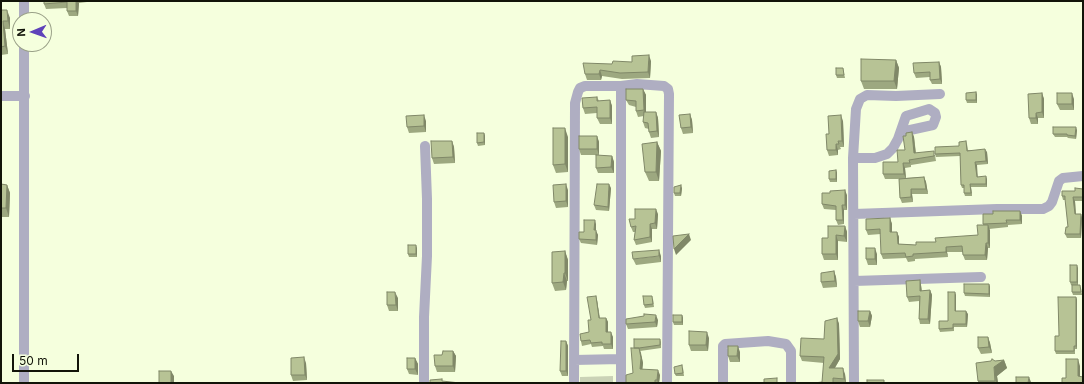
<!DOCTYPE html>
<style>
body{margin:0}
#map{position:relative;width:1084px;height:384px;overflow:hidden;background:#f5ffdd;font-family:Inter,sans-serif}
canvas{display:block}
.frame{position:absolute;inset:0;border:2px solid #121409;pointer-events:none}
.north{position:absolute;left:12px;top:12px;width:40px;height:40px;box-sizing:border-box;background:#f5ffdd;border:1px solid #9aa188;border-radius:50%;rotate:268deg;font-size:11px;font-weight:700;line-height:16px;text-align:center;color:#121409}
.north::after{content:'';display:block;margin:auto;width:14px;height:18px;background:#5f42ba;clip-path:polygon(50% 0,100% 100%,50% 72%,0 100%)}
.scale{position:absolute;left:12px;top:354px;width:67px;height:18px;box-sizing:border-box;border:2px solid #121409;border-top:0;padding-left:5px;font-size:12px;line-height:14px;white-space:nowrap;color:#121409;-webkit-text-stroke:3px #f5ffdd;paint-order:stroke}
</style>
<div id="map">
<canvas width="1084" height="384"></canvas>
<div class="frame"></div>
<div class="north">N</div>
<div class="scale">50 m</div>
</div>
<script>
const ctx = document.querySelector('canvas').getContext('2d');
ctx.lineJoin = 'round';
function fill(path, color) { ctx.fillStyle = color; ctx.fill(path, 'evenodd'); }
const poly = rows => new Path2D(rows.map(r => 'M' + r).join(''));
function stroke(path, color, width, dash) { ctx.strokeStyle = color; ctx.lineWidth = width; ctx.lineCap = dash ? 'butt' : 'round'; ctx.setLineDash(dash || []); ctx.stroke(path); }
const green = poly([
 [613,376,613,383,580,383,580,377]
]);
const minor = poly([
 [24,1,24,20],
 [24,44,24,383],
 [1,96,25,96],
 [853,158,875,158,887,154,893,148,898,139,906,116,929,109,935,113,936,117,933,125,901,132],
 [854,214,997,209,1043,209,1049,206,1052,202,1059,181,1063,178,1083,176],
 [854,281,981,277],
 [574,360,621,359],
 [424,383,424,317,427,256,427,199,425,146],
 [574,383,575,103,578,92,580,88,585,86,621,86],
 [621,383,621,86,637,84,664,86,668,89,669,94,667,383],
 [723,383,723,346,725,344,768,341,786,344,791,351,791,383],
 [854,383,853,158,856,109,860,99,867,95,896,96,940,94]
]);
const wall = poly([
 [44,1,87,1,87,2,79,3,78,16,69,16,67,11,67,8,46,9,44,4],
 [1,10,10,18,10,29,5,29,8,54,1,55],
 [896,60,899,68,897,89,864,89,861,81],
 [651,61,650,78,622,79,602,76,601,80,587,80,585,74,612,64,632,62],
 [939,62,941,67,942,84,932,84,930,80,930,77,916,78,914,73],
 [843,68,845,78,837,78,836,75],
 [643,89,646,95,646,112,656,112,658,118,659,137,651,138,649,132,649,129,645,128,643,122,644,116,638,117,636,111,636,107,629,105,626,100],
 [976,92,977,95,977,103,967,103,966,100],
 [1042,93,1044,99,1044,118,1038,118,1038,124,1031,124,1029,118],
 [597,97,599,101,610,100,612,106,612,124,600,124,597,118,597,113,585,114,583,108],
 [1074,99,1074,110,1060,110,1057,104],
 [690,114,692,120,693,133,683,134,681,128],
 [426,121,426,132,409,133,407,127],
 [843,121,844,147,840,147,841,149,838,150,838,155,829,156,827,150,829,134],
 [1077,130,1076,139,1068,138,1067,137,1055,137,1053,134],
 [912,132,914,137,916,153,935,155,936,161,911,165,911,167,905,168,906,178,924,177,926,182,928,194,912,194,913,202,902,203,900,198,899,179,885,179,883,174,898,162,905,150,906,136],
 [484,133,485,136,485,145,478,146,477,143],
 [597,136,599,142,599,155,581,155,579,149],
 [568,137,568,172,556,173,553,165],
 [452,141,454,147,455,163,434,164,432,158],
 [966,141,967,144,968,150,987,152,988,164,977,165,977,177,987,179,987,187,971,187,972,196,965,196,964,193,964,188,962,188,961,185,960,156,936,157,935,154,959,146],
 [657,142,661,151,659,181,649,181,645,172],
 [612,156,614,162,614,173,598,173,596,168],
 [836,170,837,173,837,182,830,182,829,179],
 [1,174,1,184,7,185,10,193,9,217,1,217],
 [611,188,609,211,596,210,594,205],
 [682,188,681,196,675,196,674,193],
 [1083,189,1083,201,1075,201,1076,214,1081,214,1082,218,1081,238,1067,238,1065,234,1068,227,1066,200,1063,200,1062,196,1075,191],
 [568,190,568,207,556,208,554,202],
 [847,195,847,210,844,210,844,224,838,225,836,220,836,210,824,209,822,204],
 [1020,211,1022,216,1022,224,1008,225,1008,227,989,229,990,248,988,248,987,260,965,260,963,255,963,252,947,252,948,257,915,259,915,261,908,262,906,258,883,259,881,254,881,234,868,235,866,230,890,218,892,224,892,232,897,232,899,237,899,244,916,245,978,235,983,225,983,224,993,214],
 [658,214,657,229,652,229,652,242,636,245,634,240,635,232,633,232,631,227,635,219],
 [596,224,596,231,598,235,597,245,581,243,579,239,584,232],
 [845,226,847,232,847,242,838,241,838,260,824,260,822,254,828,238],
 [417,248,417,257,409,257,408,254],
 [565,251,568,260,568,281,567,281,566,290,555,291,552,283],
 [877,254,877,265,868,265,866,259],
 [661,256,661,262,636,265,633,259],
 [1078,268,1078,285,1081,288,1082,295,1073,295,1072,292,1072,285,1071,285,1070,282],
 [834,271,836,277,837,287,823,288,821,282],
 [920,280,921,285,922,291,930,290,932,295,930,324,920,324,919,319,919,301,909,302,907,297],
 [989,284,990,287,990,297,965,296,964,293],
 [956,295,956,311,968,314,967,327,954,327,954,331,940,332,939,329,948,321],
 [596,296,597,300,600,318,606,318,608,322,608,332,613,337,613,349,604,349,603,346,592,347,591,344,582,346,581,341,589,332],
 [1076,297,1077,300,1077,349,1075,349,1075,354,1056,354,1055,351,1059,336],
 [398,298,398,311,389,311,387,305],
 [653,299,654,307,645,308,644,305],
 [870,311,872,316,870,327,860,327,858,321],
 [682,315,683,318,683,325,674,325,673,322],
 [837,318,839,324,840,359,835,368,845,374,846,383,814,383,822,382,824,363,802,361,800,356,824,339],
 [658,320,657,327,628,329,626,324],
 [988,337,990,343,992,353,981,354,978,348],
 [709,338,708,351,691,351,689,345],
 [660,339,661,342,661,348,640,351,643,363,642,369,660,375,659,383,626,383,633,373,634,348],
 [566,341,568,346,568,376,562,376,560,371],
 [453,351,456,356,455,372,437,372,435,366,442,355],
 [740,352,740,362,730,362,728,356],
 [415,358,418,364,418,375,409,374,407,369],
 [1004,360,1007,368,997,376,998,383,978,383,978,381,995,361],
 [306,363,307,380,293,381,291,375],
 [683,368,684,376,676,376,675,374]
]);
const shadedWall = poly([
 [76,1,78,1,79,3,78,16,76,11],
 [7,10,10,18,10,29,8,21],
 [3,21,5,29,8,54,5,46],
 [649,55,651,61,650,78,648,72],
 [896,60,899,68,897,89,894,81],
 [939,62,941,67,942,84,940,79],
 [600,70,602,76,601,80,599,74],
 [643,89,646,95,646,116,644,110],
 [976,92,977,95,977,103,976,100],
 [1042,93,1044,99,1044,118,1042,112],
 [1072,93,1074,99,1074,110,1072,104],
 [610,100,612,106,612,124,610,118],
 [656,112,658,118,659,137,657,131],
 [1036,113,1038,118,1038,124,1036,118],
 [690,114,692,120,693,133,691,127],
 [424,115,426,121,426,132,424,126],
 [841,115,843,121,844,147,842,141],
 [1076,127,1077,130,1076,139,1075,136],
 [565,128,568,137,568,172,565,164],
 [912,132,914,137,916,157,914,153],
 [484,133,485,136,485,145,484,142],
 [597,136,599,142,599,155,597,149],
 [452,141,454,147,455,163,453,157],
 [657,142,661,151,659,181,656,172],
 [836,144,838,150,838,155,836,150],
 [985,149,987,152,988,164,986,161],
 [612,156,614,162,614,173,611,167],
 [975,162,977,165,978,180,977,177],
 [903,163,905,168,906,179,904,174],
 [836,170,837,173,837,182,836,179],
 [986,176,987,179,987,187,986,184],
 [924,177,926,182,928,194,926,189],
 [566,184,568,190,568,207,566,201],
 [609,184,611,188,609,211,608,207],
 [970,184,971,187,972,196,971,193],
 [7,185,10,193,9,217,6,208],
 [681,185,682,188,681,196,680,193],
 [911,189,912,194,913,202,911,197],
 [845,190,847,195,847,210,845,205],
 [1073,197,1075,201,1076,218,1075,214],
 [842,205,844,210,844,224,843,220],
 [656,209,658,214,657,229,655,223],
 [1020,211,1022,216,1022,224,1020,220],
 [1081,214,1082,218,1081,238,1080,234],
 [890,218,892,224,892,237,890,232],
 [595,220,596,224,596,231,598,235,597,245,594,230],
 [650,224,652,229,652,242,650,237],
 [988,225,990,230,990,248,988,243],
 [845,226,847,232,847,242,844,236],
 [897,232,899,237,899,249,898,244],
 [689,234,691,240,676,255,674,249],
 [836,235,838,241,838,260,836,254],
 [986,243,988,248,987,260,985,255],
 [416,245,417,248,417,257,416,254],
 [946,247,948,257,946,252],
 [875,248,877,254,877,265,875,259],
 [659,250,661,256,661,262,659,256],
 [565,251,568,260,568,281,565,273],
 [1077,265,1078,268,1078,285,1077,282],
 [834,271,836,277,837,287,835,281],
 [564,273,567,281,566,290,563,282],
 [920,280,921,285,922,296,920,291],
 [989,284,990,287,990,297,989,294],
 [930,290,932,295,930,324,928,319],
 [395,292,398,298,398,311,396,305],
 [955,292,956,295,956,314,955,311],
 [596,296,597,300,600,322,599,318],
 [1076,297,1077,300,1077,349,1076,346],
 [870,311,872,316,870,327,868,321],
 [966,311,968,314,967,327,966,324],
 [656,315,658,320,657,327,655,322],
 [682,315,683,318,683,325,682,322],
 [606,318,608,322,608,336,606,332],
 [837,318,839,324,840,359,831,374,829,368],
 [611,332,613,337,613,349,611,344],
 [707,332,709,338,708,351,706,345],
 [988,337,990,343,992,353,989,347],
 [566,341,568,346,568,376,566,371],
 [738,346,740,352,740,362,737,356],
 [639,348,641,353,643,363,642,374,640,369],
 [453,351,456,356,455,372,453,366],
 [304,357,306,363,307,380,305,375],
 [415,358,418,364,418,375,415,369],
 [1078,359,1080,366,1080,383,1078,376],
 [1004,360,1007,368,997,376,998,383,996,383,994,367],
 [843,368,845,374,846,383,844,379],
 [658,370,660,375,659,383,658,383,657,380],
 [171,371,174,376,174,383,171,383],
 [1029,377,1031,382,1031,383,1028,383]
]);
const building = poly([
 [44,1,76,1,76,11,67,11,67,2,44,4,44,1],
 [1,10,7,10,8,21,3,21,5,46,1,47,1,10],
 [649,55,648,72,620,73,600,70,599,74,585,74,583,63,612,64,613,61,632,62,632,56,649,55],
 [861,59,896,60,894,81,861,81,861,59],
 [939,62,940,79,930,80,930,72,914,73,913,63,939,62],
 [836,68,843,68,844,75,836,75,836,68],
 [626,89,643,89,644,110,636,111,636,101,626,100,626,89],
 [976,92,976,100,966,100,966,93,976,92],
 [1042,93,1042,112,1036,113,1036,118,1029,118,1028,94,1042,93],
 [1057,93,1072,93,1072,104,1057,104,1057,93],
 [597,97,597,101,610,100,610,118,597,118,597,107,583,108,582,98,597,97],
 [644,112,656,112,657,131,649,132,648,123,643,122,644,112],
 [690,114,691,127,681,128,679,115,690,114],
 [424,115,424,126,407,127,406,116,424,115],
 [841,115,842,141,838,141,839,144,836,144,836,150,827,150,826,134,829,134,828,116,841,115],
 [1053,127,1076,127,1075,136,1067,135,1067,134,1053,134,1053,127],
 [553,128,565,128,565,164,553,165,553,128],
 [912,132,914,153,934,151,934,156,909,160,910,163,903,163,904,174,883,174,883,162,898,162,897,150,905,150,903,136,906,136,906,133,912,132],
 [477,133,484,133,484,142,477,143,477,133],
 [579,136,597,136,597,149,579,149,579,136],
 [431,141,452,141,453,157,432,158,431,141],
 [966,141,967,151,985,149,986,161,975,162,977,177,986,176,986,184,970,184,971,193,964,193,964,185,961,185,960,153,935,154,935,147,959,146,959,142,966,141],
 [657,142,656,172,645,172,642,144,657,142],
 [596,155,612,156,611,167,596,168,596,155],
 [836,170,836,179,829,179,829,171,836,170],
 [924,177,926,189,911,189,911,197,900,198,899,179,924,177],
 [1,184,7,185,6,208,1,208,1,184],
 [566,184,566,201,554,202,553,185,566,184],
 [597,184,609,184,608,207,594,205,597,184],
 [681,185,680,193,674,193,674,187,681,185],
 [1075,188,1083,189,1083,197,1073,197,1075,214,1081,214,1080,234,1065,234,1066,227,1068,227,1065,199,1065,196,1062,196,1062,191,1075,191,1075,188],
 [845,190,845,205,842,205,843,220,836,220,836,206,822,204,822,193,830,193,830,191,845,190],
 [635,209,656,209,655,223,650,224,650,237,634,240,636,226,631,227,629,219,635,219,635,209],
 [993,211,1020,211,1020,220,1006,220,1007,223,983,224,983,214,993,214,993,211],
 [890,218,890,232,897,232,898,244,916,245,916,242,936,242,935,238,978,235,977,225,988,225,988,243,986,243,985,255,963,255,962,246,946,247,946,252,913,254,913,256,906,257,905,253,881,254,880,229,866,230,866,219,890,218],
 [584,220,595,220,594,230,596,230,596,240,579,239,579,232,584,232,584,220],
 [828,226,845,226,844,236,836,235,836,254,822,254,822,238,828,238,828,226],
 [689,234,674,249,673,236,689,234],
 [408,245,416,245,416,254,408,254,408,245],
 [866,248,875,248,875,259,866,259,866,248],
 [659,250,659,256,633,259,632,252,659,250],
 [565,251,565,273,564,273,563,282,552,283,552,252,565,251],
 [1070,265,1077,265,1077,282,1070,282,1070,265],
 [834,271,835,281,821,282,821,273,834,271],
 [920,280,920,291,930,290,928,319,919,319,920,296,907,297,906,281,920,280],
 [964,284,989,284,989,294,964,293,964,284],
 [1072,285,1080,285,1081,292,1072,292,1072,285],
 [387,292,395,292,396,305,387,305,387,292],
 [948,292,955,292,955,311,966,311,966,324,953,324,953,328,939,329,939,321,948,321,948,292],
 [596,296,599,318,606,318,606,332,611,332,611,344,602,344,602,342,591,343,590,340,581,341,580,334,589,332,588,320,591,320,587,297,596,296],
 [643,296,652,296,653,304,644,305,643,296],
 [1058,297,1076,297,1076,346,1074,346,1074,351,1055,351,1055,336,1059,336,1058,297],
 [858,311,870,311,868,321,858,321,858,311],
 [644,314,656,315,655,322,626,324,626,319,644,316,644,314],
 [673,315,682,315,682,322,673,322,673,315],
 [837,318,838,354,829,368,843,368,844,379,833,378,833,383,814,383,822,382,824,357,800,356,801,338,824,339,825,321,837,318],
 [689,331,707,332,706,345,689,345,689,331],
 [978,337,988,337,989,347,978,348,978,337],
 [634,339,660,339,660,345,639,348,634,348,634,339],
 [561,341,566,341,566,371,560,371,561,341],
 [728,346,738,346,737,356,728,356,728,346],
 [631,348,639,348,641,358,640,369,658,370,657,380,655,380,655,383,626,383,626,375,633,373,631,348],
 [443,351,453,351,453,366,435,366,434,355,442,355,443,351],
 [304,357,305,375,291,375,291,358,304,357],
 [407,358,415,358,415,369,407,369,407,358],
 [992,359,995,361,1004,360,994,367,995,381,978,381,976,363,991,361,992,359],
 [1066,359,1078,359,1078,376,1083,377,1083,383,1062,383,1062,378,1066,378,1066,359],
 [682,365,683,373,675,374,674,367,682,365],
 [159,371,171,371,171,383,159,383,159,371],
 [1016,377,1029,377,1028,383,1016,383,1016,377],
 [777,378,777,383,764,383,764,379,777,378],
 [442,379,442,381,460,383,430,383,430,380,442,379],
 [867,380,884,380,884,383,867,383,867,380]
]);
fill(green, '#cad2b6');
stroke(minor, '#afaec2', 10);
fill(wall, '#9da880');
fill(shadedWall, '#808868');
fill(building, '#b7c395');
stroke(building, '#808868', 1);
</script>
